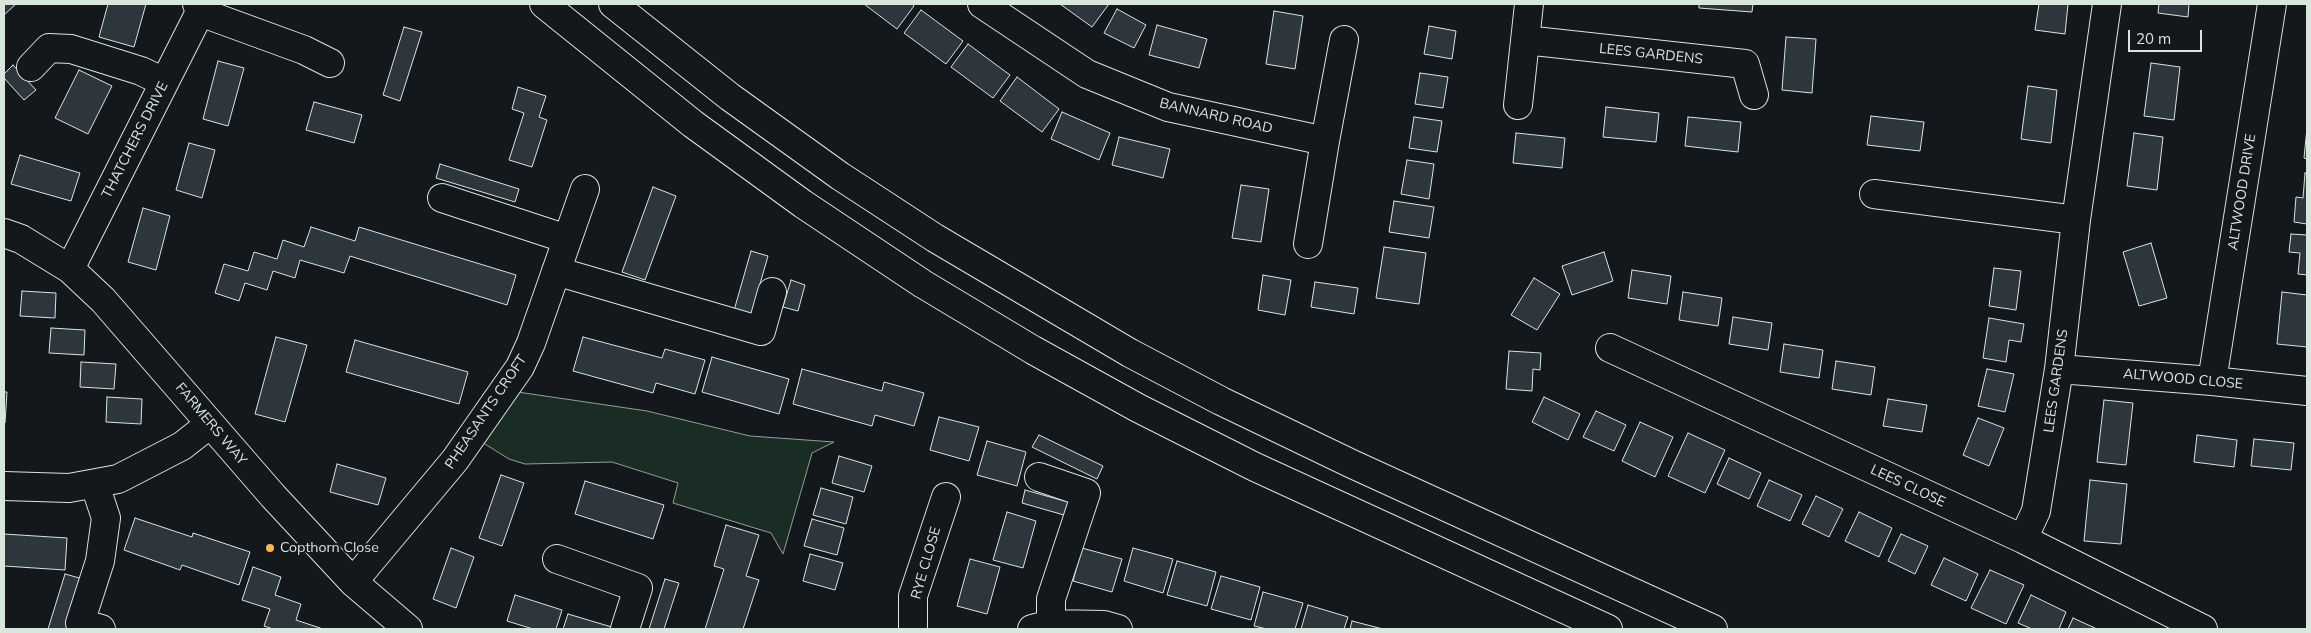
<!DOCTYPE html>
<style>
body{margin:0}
#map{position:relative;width:2311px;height:633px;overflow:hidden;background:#14181c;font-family:Mulish,sans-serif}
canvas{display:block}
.frame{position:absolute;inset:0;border:5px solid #d8e6dc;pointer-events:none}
.scale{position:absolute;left:2128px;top:30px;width:74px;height:22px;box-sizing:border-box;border:2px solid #d8e6dc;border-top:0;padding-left:6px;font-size:15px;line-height:18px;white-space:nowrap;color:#d8e6dc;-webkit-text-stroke:4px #14181c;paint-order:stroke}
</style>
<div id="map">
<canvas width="2311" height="633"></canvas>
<div class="frame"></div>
<div class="scale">20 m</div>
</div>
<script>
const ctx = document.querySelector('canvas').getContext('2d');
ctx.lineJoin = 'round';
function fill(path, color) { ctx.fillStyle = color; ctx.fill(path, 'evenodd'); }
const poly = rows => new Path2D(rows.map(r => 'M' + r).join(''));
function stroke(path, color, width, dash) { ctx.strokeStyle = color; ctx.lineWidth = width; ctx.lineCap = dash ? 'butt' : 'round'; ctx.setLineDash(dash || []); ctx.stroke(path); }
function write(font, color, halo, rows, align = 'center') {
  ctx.font = font + ' Mulish,sans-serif'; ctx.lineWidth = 4; ctx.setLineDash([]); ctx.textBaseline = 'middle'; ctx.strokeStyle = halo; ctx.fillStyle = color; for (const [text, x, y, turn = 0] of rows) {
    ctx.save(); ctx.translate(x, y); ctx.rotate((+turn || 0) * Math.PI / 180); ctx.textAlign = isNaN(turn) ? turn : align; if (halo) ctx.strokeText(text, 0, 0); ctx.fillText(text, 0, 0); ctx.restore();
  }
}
const green = poly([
 [504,390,647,411,750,436,834,442,812,453,783,554,771,533,673,503,678,483,612,462,525,464,509,459,472,436,504,390]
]);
const building = poly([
 [4,4,16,4,4,15,4,4],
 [108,4,146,4,134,47,99,37,108,4],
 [864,4,912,4,914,6,897,29,864,4],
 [1060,4,1109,4,1092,27,1060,4],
 [1699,4,1753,4,1752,12,1699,8,1699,4],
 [2039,4,2068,4,2065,34,2035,30,2039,4],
 [2159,4,2189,4,2188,17,2158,13,2159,4],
 [1117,9,1146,25,1134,48,1104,33,1117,9],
 [921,10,963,41,946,64,904,33,921,10],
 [1274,11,1303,16,1295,69,1266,64,1274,11],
 [1157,25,1207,39,1199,68,1149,55,1157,25],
 [1429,26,1456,31,1452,59,1424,54,1429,26],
 [404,27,422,32,400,101,383,95,404,27],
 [1786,37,1816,39,1812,93,1782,90,1786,37],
 [968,44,1010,75,993,98,951,67,968,44],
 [218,61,244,68,228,126,203,119,218,61],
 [2151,63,2180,67,2174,120,2144,116,2151,63],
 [13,65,36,90,24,100,4,78,4,74,13,65],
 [79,70,112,86,88,134,55,118,79,70],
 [1420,73,1448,77,1443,108,1415,104,1420,73],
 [1017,77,1059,109,1042,132,1000,101,1017,77],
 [2028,86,2057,90,2051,143,2021,139,2028,86],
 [518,87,546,96,539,117,547,120,532,167,509,160,524,113,512,109,518,87],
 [314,102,362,115,354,143,306,130,314,102],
 [1606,107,1659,113,1656,142,1603,137,1606,107],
 [1062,112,1110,133,1099,160,1051,139,1062,112],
 [1871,116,1924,122,1920,151,1867,145,1871,116],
 [1414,117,1442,121,1437,152,1409,148,1414,117],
 [1688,117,1741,122,1738,152,1685,146,1688,117],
 [2307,128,2307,159,2304,158,2307,128],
 [1516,133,1565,138,1562,168,1513,163,1516,133],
 [2134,133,2163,137,2157,190,2127,186,2134,133],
 [1119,137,1170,149,1163,178,1112,165,1119,137],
 [189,143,215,150,202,198,176,190,189,143],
 [20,155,80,173,71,201,11,184,20,155],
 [1407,160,1434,164,1429,199,1401,194,1407,160],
 [440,164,519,189,515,202,436,178,440,164],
 [2305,173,2307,173,2307,224,2294,222,2296,197,2303,198,2305,173],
 [1241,185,1269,189,1261,242,1232,238,1241,185],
 [653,187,676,196,645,280,622,272,653,187],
 [1394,201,1434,207,1429,238,1389,232,1394,201],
 [143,208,170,216,156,270,128,262,143,208],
 [311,227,355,241,359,227,516,275,507,305,350,256,344,273,300,260,295,278,273,271,267,290,245,283,239,301,215,293,224,264,248,271,254,252,277,259,283,240,304,247,311,227],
 [2291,234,2307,235,2307,275,2298,274,2300,253,2289,252,2291,234],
 [2151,243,2167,298,2139,306,2123,252,2151,243],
 [1384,247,1426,253,1419,304,1376,298,1384,247],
 [751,251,768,256,750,319,733,314,751,251],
 [1604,252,1613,281,1572,295,1562,266,1604,252],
 [1994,268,2021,271,2016,310,1989,306,1994,268],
 [1632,270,1671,276,1667,304,1628,298,1632,270],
 [1263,275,1291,280,1285,315,1258,310,1263,275],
 [1534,278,1560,294,1537,330,1511,315,1534,278],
 [791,280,805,285,798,311,783,307,791,280],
 [1315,282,1358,288,1354,314,1311,307,1315,282],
 [22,291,56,293,55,318,20,316,22,291],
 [1683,292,1722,298,1718,326,1679,320,1683,292],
 [2282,292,2307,295,2307,347,2277,344,2282,292],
 [1733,317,1772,323,1768,350,1729,344,1733,317],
 [1989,318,2024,324,2021,342,2009,340,2006,362,1983,358,1989,318],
 [51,328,85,330,84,355,49,353,51,328],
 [276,337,307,345,285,422,255,414,276,337],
 [583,337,662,358,665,349,705,360,695,394,656,383,653,393,573,371,583,337],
 [355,340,468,372,459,404,346,372,355,340],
 [1784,344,1823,350,1819,378,1780,372,1784,344],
 [1509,351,1541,353,1540,370,1533,369,1532,391,1506,389,1509,351],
 [712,357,789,379,779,414,702,392,712,357],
 [1836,361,1875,367,1871,395,1832,389,1836,361],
 [81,362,116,364,114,389,80,387,81,362],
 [802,369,882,391,884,382,924,393,914,426,875,415,872,426,793,404,802,369],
 [1987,369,2014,374,2005,412,1978,406,1987,369],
 [4,392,7,392,5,423,4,423,4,392],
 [107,397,142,399,141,424,106,422,107,397],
 [1544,397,1580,414,1568,440,1532,422,1544,397],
 [1888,399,1927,405,1922,432,1883,426,1888,399],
 [2104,400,2133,403,2126,465,2097,462,2104,400],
 [1596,411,1626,425,1614,451,1583,437,1596,411],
 [939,417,979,427,969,461,930,450,939,417],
 [1978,418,2004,428,1989,466,1963,455,1978,418],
 [1640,422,1673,437,1655,477,1622,461,1640,422],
 [1688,433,1725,450,1705,493,1668,476,1688,433],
 [1039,435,1103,466,1097,479,1032,447,1039,435],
 [2197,435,2237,440,2234,467,2194,462,2197,435],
 [2254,439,2294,443,2291,470,2251,466,2254,439],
 [987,441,1026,452,1017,486,977,475,987,441],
 [839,456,872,466,864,492,832,483,839,456],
 [1729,458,1761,473,1749,499,1717,484,1729,458],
 [337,464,386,478,378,505,330,492,337,464],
 [501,475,524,483,502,546,479,538,501,475],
 [1769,480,1802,495,1790,521,1757,506,1769,480],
 [2090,480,2127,484,2121,544,2084,541,2090,480],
 [585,481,664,505,653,539,575,514,585,481],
 [821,488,853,497,846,524,813,515,821,488],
 [1025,490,1068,502,1064,515,1022,503,1025,490],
 [1816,496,1843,509,1829,537,1802,524,1816,496],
 [1007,512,1036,521,1023,568,993,560,1007,512],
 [1859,512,1892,528,1879,557,1845,541,1859,512],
 [135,518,192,537,193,533,250,552,239,585,182,565,180,570,124,550,135,518],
 [812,519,844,528,837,555,804,546,812,519],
 [726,525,759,535,746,576,759,580,743,629,705,629,724,569,714,566,726,525],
 [4,534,67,538,65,570,4,566,4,534],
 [1901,534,1928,546,1915,574,1888,561,1901,534],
 [451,548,474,557,456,608,433,599,451,548],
 [1082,548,1122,559,1112,592,1073,581,1082,548],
 [1133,548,1173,559,1163,593,1124,581,1133,548],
 [810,554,843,563,835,590,803,581,810,554],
 [1944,558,1978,574,1966,601,1931,585,1944,558],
 [970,559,1000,567,987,614,957,606,970,559],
 [1177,561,1216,572,1207,606,1167,595,1177,561],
 [253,567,281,577,275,595,301,604,296,620,323,629,273,629,264,626,270,609,242,600,253,567],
 [1990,570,2024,585,2006,624,1971,608,1990,570],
 [65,574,83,579,67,629,48,629,65,574],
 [1221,576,1260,587,1251,620,1211,609,1221,576],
 [665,579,679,583,664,629,649,629,665,579],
 [1263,592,1303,603,1295,629,1267,629,1254,626,1263,592],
 [515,595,562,610,556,629,533,629,507,621,515,595],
 [2031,595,2066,612,2059,629,2032,629,2018,623,2031,595],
 [1308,605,1348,617,1344,629,1301,629,1308,605],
 [568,614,615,628,615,629,563,629,568,614],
 [2073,618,2097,629,2068,629,2073,618],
 [1352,621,1383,629,1350,629,1352,621]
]);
const minor = poly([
 [197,4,200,12,304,50,330,63],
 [982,4,1087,74,1168,107,1325,141,1344,40],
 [1525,40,1745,64,1754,95],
 [31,67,49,48,71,49,141,71,164,82],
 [1518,105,1529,4],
 [1874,194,2076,220],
 [442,198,567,239],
 [4,233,21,239,70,269,103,300,273,496,353,582,408,629],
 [1308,244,1325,141],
 [70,269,200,12],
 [556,271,761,331,772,292],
 [1610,348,2023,539,2203,629],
 [2059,369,2212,381,2307,391],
 [2212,381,2272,4],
 [1039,477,1086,493,1051,599,1051,624],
 [95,485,106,518,100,561,80,623,101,629],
 [4,486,69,488,118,479,182,446,210,424],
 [2023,539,2036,511,2059,369,2076,220,2107,4],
 [557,559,638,588,625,629],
 [353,582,455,460,520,367,531,343,585,189],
 [913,629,913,596,946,497],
 [1032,629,1051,624,1104,625,1118,629]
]);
const highway = poly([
 [544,4,693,124,803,204,923,284,1033,350,1138,408,1255,467,1608,629],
 [613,4,730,97,840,176,935,238,1130,353,1221,401,1352,464,1713,629]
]);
const markers = [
 [270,548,5,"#ffb74d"]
];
const streetNames = [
 ["LEES GARDENS",1651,54,6],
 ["BANNARD ROAD",1216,116,13],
 ["THATCHERS DRIVE",135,140,-63],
 ["ALTWOOD DRIVE",2242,192,-81],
 ["ALTWOOD CLOSE",2183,379,5],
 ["LEES GARDENS",2056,381,-82],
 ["PHEASANTS CROFT",486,412,-56],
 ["FARMERS WAY",211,424,50],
 ["LEES CLOSE",1908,486,25],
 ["RYE CLOSE",926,563,-74]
];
const poiNames = [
 ["Copthorn Close",280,548]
];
fill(green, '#1a2d24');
stroke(green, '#939e99', 1);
fill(building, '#2c363c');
stroke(building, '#d8e6dc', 1);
stroke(minor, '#d8e6dc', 30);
stroke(highway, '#d8e6dc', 30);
stroke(minor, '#14181c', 28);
stroke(highway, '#14181c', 28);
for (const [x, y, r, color] of markers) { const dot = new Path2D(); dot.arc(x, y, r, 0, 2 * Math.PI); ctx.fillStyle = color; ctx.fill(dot); stroke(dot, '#14181c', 2); }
write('14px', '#d8e6dc', '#14181c', streetNames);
write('14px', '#d8e6dc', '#14181c', poiNames, 'left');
</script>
